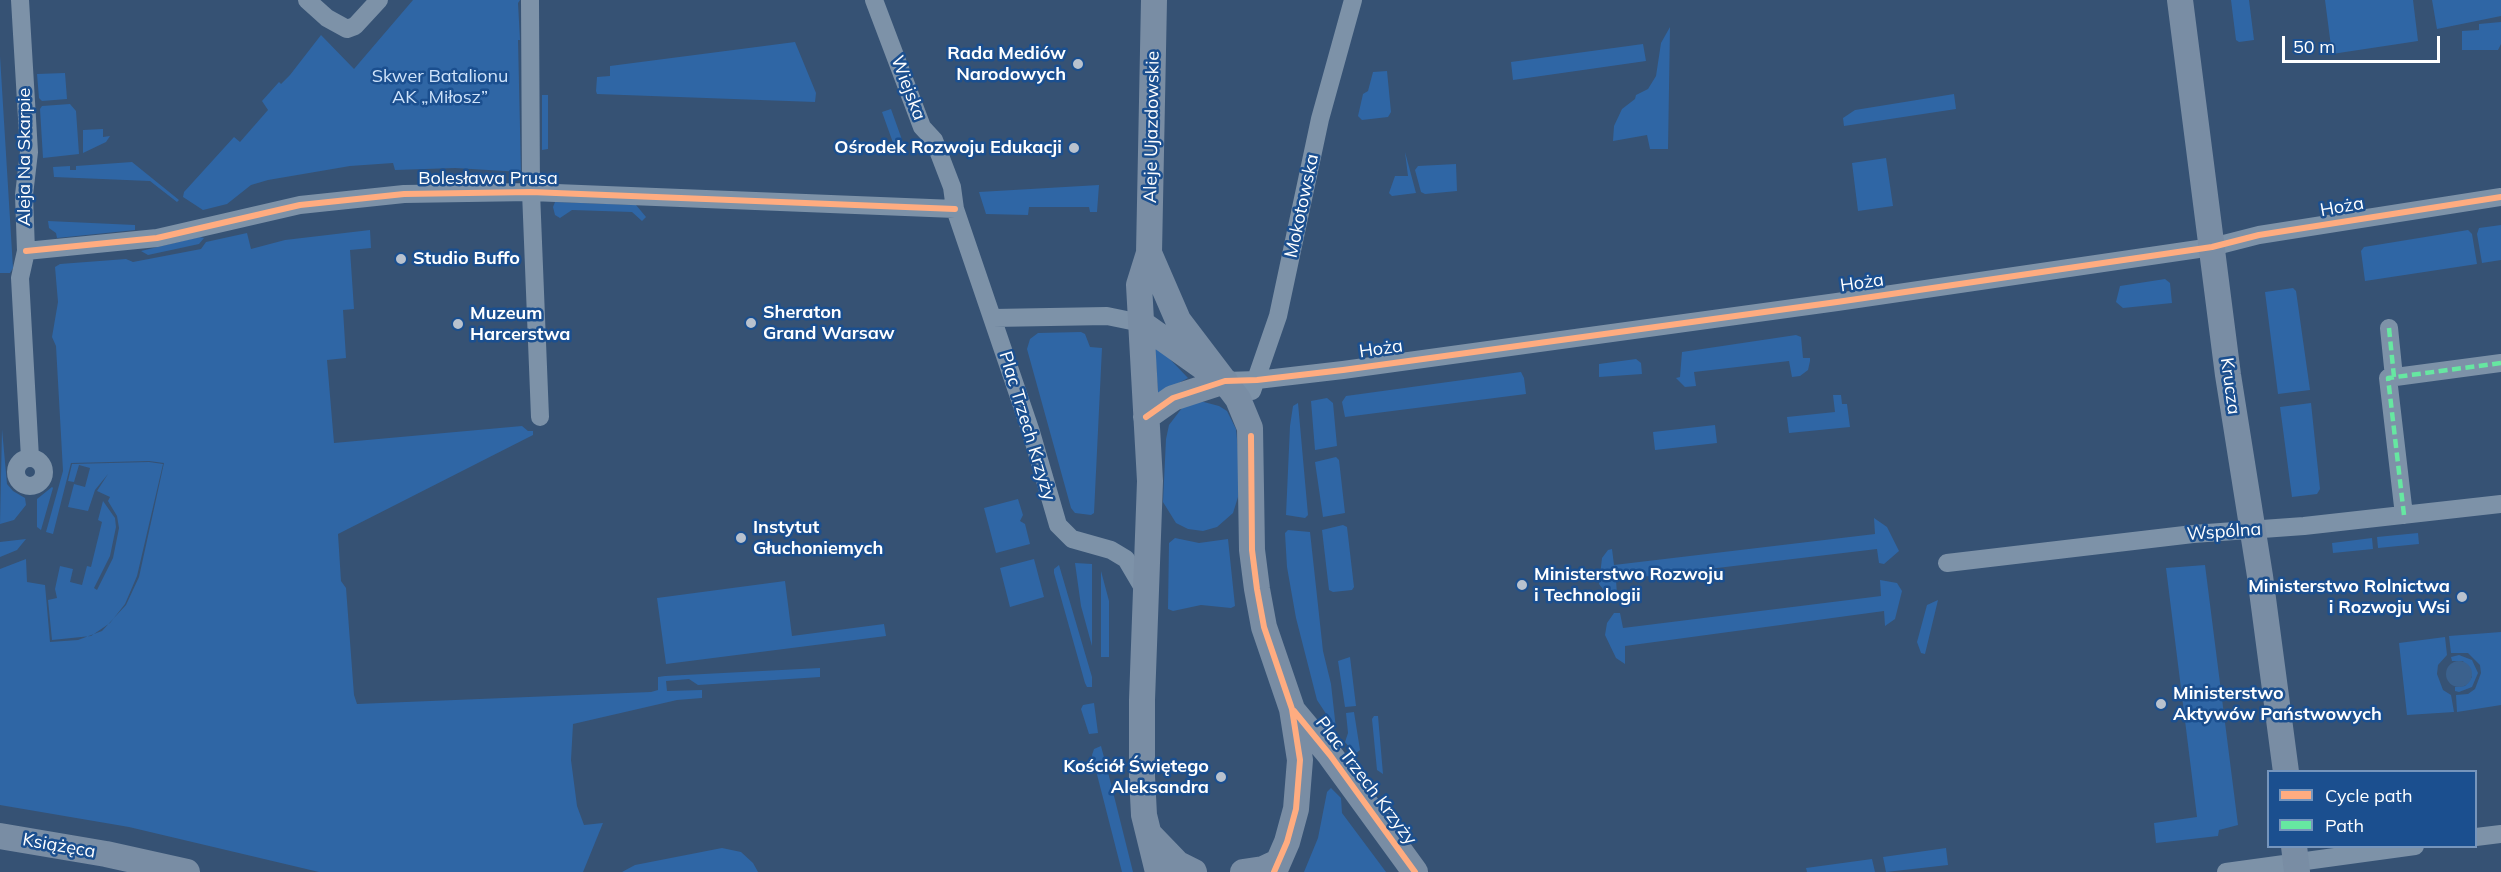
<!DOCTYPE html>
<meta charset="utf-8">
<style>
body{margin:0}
#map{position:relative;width:2501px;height:872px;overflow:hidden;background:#365274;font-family:Mulish,sans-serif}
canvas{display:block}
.legend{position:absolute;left:2267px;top:770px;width:210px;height:78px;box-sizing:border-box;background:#1b4f8f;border:2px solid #7695bc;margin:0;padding:8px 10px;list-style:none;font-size:18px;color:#fff}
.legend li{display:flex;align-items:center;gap:12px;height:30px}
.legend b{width:30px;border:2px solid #7695bc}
.scale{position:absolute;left:2282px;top:36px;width:158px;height:27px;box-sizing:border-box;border:3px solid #fff;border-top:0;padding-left:8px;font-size:18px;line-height:21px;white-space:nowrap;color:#fff;-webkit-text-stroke:4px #1b4f8f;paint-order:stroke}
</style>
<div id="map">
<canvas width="2501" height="872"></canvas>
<ul class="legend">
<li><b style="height:8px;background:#ffac80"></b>Cycle path</li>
<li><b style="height:8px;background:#66e7a1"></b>Path</li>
</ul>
<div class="scale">50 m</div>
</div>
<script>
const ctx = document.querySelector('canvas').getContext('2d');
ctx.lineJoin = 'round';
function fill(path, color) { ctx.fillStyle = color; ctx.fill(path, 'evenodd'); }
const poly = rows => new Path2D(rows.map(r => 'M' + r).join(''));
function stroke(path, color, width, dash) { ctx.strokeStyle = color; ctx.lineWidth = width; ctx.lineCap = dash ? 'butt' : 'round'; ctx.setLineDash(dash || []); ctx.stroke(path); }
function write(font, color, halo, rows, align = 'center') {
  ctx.font = font + ' Mulish,sans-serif'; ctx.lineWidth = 5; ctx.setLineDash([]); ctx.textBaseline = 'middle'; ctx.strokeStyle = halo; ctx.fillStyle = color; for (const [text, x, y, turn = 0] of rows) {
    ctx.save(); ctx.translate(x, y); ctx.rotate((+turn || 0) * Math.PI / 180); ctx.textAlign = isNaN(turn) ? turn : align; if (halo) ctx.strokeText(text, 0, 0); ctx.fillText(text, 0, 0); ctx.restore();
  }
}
const green = poly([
 [413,0,520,0,518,3,520,40,518,40,521,172,455,168,395,170,393,163,350,166,268,180,251,185,227,204,203,210,183,197,184,192,234,137,240,142,268,110,262,101,279,82,281,84,290,75,321,35,354,69],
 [2231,0,2249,0,2254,40,2239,42,2236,40],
 [2325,0,2413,0,2418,41,2332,54],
 [2432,0,2501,0,2501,16,2437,29],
 [2501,22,2501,44,2498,50,2462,50,2462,31,2479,30,2479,24],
 [1670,27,1668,149,1650,149,1647,135,1613,141,1614,126,1622,109,1635,99,1636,95,1648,89,1656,76,1661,43],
 [795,42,816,93,815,102,597,94,596,91,597,77,610,76,610,66],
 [1643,44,1646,61,1513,80,1511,62],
 [0,56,13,268,10,273,0,273],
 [1387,71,1391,112,1388,117,1362,120,1358,116,1363,94,1368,91,1373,72],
 [65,73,67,99,42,101,39,98,37,74],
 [1954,94,1956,109,1844,126,1843,118,1855,110],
 [542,95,548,95,548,149,542,150],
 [70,104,76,111,79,154,43,158,40,109,42,106],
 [891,109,906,151,897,154,882,112],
 [103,129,103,137,110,136,106,142,83,153,83,130],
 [1405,152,1416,193,1392,196,1389,193,1395,176,1408,176],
 [1886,158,1893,206,1858,211,1852,163],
 [132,162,179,200,177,202,150,181,54,177,53,167,70,166,70,170,76,170,76,166],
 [1456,164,1457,191,1425,194,1421,192,1415,170,1418,166],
 [1099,185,1097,212,1090,212,1089,207,1029,207,1028,215,986,214,979,192],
 [555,202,636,205,646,217,642,221,632,212,572,210,560,218,555,215,553,207],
 [48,221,135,225,135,230,57,238,56,233,49,228],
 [2501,225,2501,260,2482,263,2477,234,2479,228],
 [370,230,371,248,350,250,354,309,343,310,346,358,327,360,334,443,522,426,528,431,533,431,533,435,338,534,341,581,346,588,354,695,357,704,651,692,658,690,658,677,665,676,820,668,820,677,698,685,689,679,666,681,667,691,702,690,702,698,677,700,573,724,571,760,577,806,584,825,603,823,583,872,319,872,129,827,0,805,0,569,26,559,27,582,45,585,50,642,78,640,102,631,126,605,139,577,164,463,149,461,71,463,53,534,46,532,63,471,56,346,52,337,58,302,55,267,60,264,126,259,133,262,201,249,206,242,247,233,251,249,285,240],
 [2468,230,2472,234,2477,264,2365,281,2361,251,2364,247],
 [199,237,204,238,199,244,148,255,141,251],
 [2165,279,2170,283,2172,303,2123,308,2116,302,2120,286],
 [2293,288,2296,291,2310,390,2278,394,2265,292],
 [1081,332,1085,334,1090,347,1102,348,1094,513,1091,515,1075,513,1071,508,1027,349,1030,339,1038,333],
 [1796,335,1801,337,1803,358,1810,358,1810,361,1808,370,1800,376,1792,377,1789,361,1694,372,1696,386,1685,387,1676,378,1680,377,1682,352],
 [1155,348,1165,354,1188,378,1158,394],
 [1636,359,1641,363,1642,374,1599,377,1599,364],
 [1521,372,1524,378,1526,394,1345,417,1342,402,1346,396],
 [1833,395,1841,395,1842,404,1847,404,1850,427,1789,433,1787,417,1835,412],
 [1327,398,1333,403,1337,446,1315,450,1311,401],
 [1200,401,1219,406,1227,411,1236,429,1238,450,1238,497,1233,513,1217,527,1203,531,1188,529,1176,523,1163,502,1166,439,1169,425,1182,408],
 [1298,403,1308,515,1305,518,1286,515,1290,426,1293,406],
 [2311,403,2320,489,2317,494,2292,497,2280,407],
 [1715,425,1717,443,1655,450,1653,432],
 [2,429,7,484,13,491,25,498,26,505,14,520,0,524],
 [1336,457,1339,460,1345,513,1323,517,1315,462],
 [149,462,163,464,137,576,125,604,110,623,91,636,52,640,48,600,57,598,55,589,60,566,73,569,70,582,82,585,87,566,91,567,102,522,98,520,103,501,115,518,116,527,110,556,94,588,97,590,113,558,119,528,117,516,108,501,110,497,97,491,108,474,95,490,88,511,68,507,74,484,85,487,90,468,79,465,74,482,68,481,72,464],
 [52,487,53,488,41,530,37,527,37,499],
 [1018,499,1023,515,1020,521,1025,524,1030,544,996,553,984,508],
 [1874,518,1887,527,1899,551,1884,564,1879,563,1877,549,1616,580,1617,594,1612,595,1606,593,1599,584,1602,558,1608,550,1612,549,1614,565,1875,534],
 [1343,525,1347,527,1354,587,1352,590,1333,592,1329,590,1322,530],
 [1288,530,1310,532,1323,651,1331,684,1336,729,1317,700,1296,618,1287,567,1285,533],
 [2418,533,2419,544,2378,548,2377,537],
 [1175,538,1199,543,1228,539,1235,606,1231,608,1201,605,1173,611,1168,609,1169,543],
 [2372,538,2373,549,2333,553,2332,543],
 [26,539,17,550,0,557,0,542],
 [1034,559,1044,597,1010,607,1000,568],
 [1075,563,1092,564,1092,646,1081,606],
 [1059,565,1092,677,1092,687,1087,687,1085,683,1054,573,1054,569],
 [2205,565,2238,825,2219,830,2218,836,2156,843,2154,823,2197,817,2166,568],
 [1101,571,1109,601,1109,657,1101,657],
 [1880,580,1897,583,1902,591,1895,619,1885,626,1884,611,1625,646,1625,664,1616,658,1605,635,1607,623,1614,613,1620,613,1623,628,1881,596],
 [785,581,792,636,884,624,886,636,666,664,657,598],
 [1938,600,1925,654,1921,653,1917,642,1927,605],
 [2501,632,2501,705,2457,712,2456,695,2468,694,2475,689,2481,673,2480,665,2468,653,2451,653,2449,636],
 [2445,637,2447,655,2438,665,2437,674,2443,690,2451,695,2454,712,2407,715,2399,643],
 [2459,655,2472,660,2478,673,2472,687,2459,692,2455,691,2455,687,2465,686,2472,677,2463,661,2452,661,2451,657],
 [1350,657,1356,706,1345,707,1338,661],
 [1094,703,1098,733,1089,734,1081,709,1083,705],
 [1354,712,1360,750,1355,754,1345,742,1348,733,1346,713],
 [1374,716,1378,716,1383,774,1377,770,1372,719],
 [1101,746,1110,780,1133,872,1122,872,1092,755,1094,749],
 [1331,788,1341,798,1342,813,1386,872,1304,872,1318,838,1327,792],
 [722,848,741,852,753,863,758,872,622,872,635,865],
 [1946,848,1948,865,1886,872,1883,857],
 [1872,859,1875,872,1807,872,1806,868]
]);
const water = poly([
 '2446 674a13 13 0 1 1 26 0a13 13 0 1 1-26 0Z'
]);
const street = poly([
 [20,0,29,152,24,195,26,251,20,278,30,458],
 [307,0,327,18,347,29,355,26,379,0],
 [530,0,531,192,540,417],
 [874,0,922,127,934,140,952,187,955,209,1031,432,1058,525,1072,539,1111,550,1126,559,1146,593],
 [26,251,157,238,300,205,404,194,531,192,955,209],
 [993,318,1107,316,1141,323],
 [2389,328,2394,377],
 [1225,381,1257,380,1343,370,1837,302,2212,247,2259,235,2501,197],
 [1252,391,1278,316,1320,119,1353,0],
 '16 472a14 14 0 1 1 28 0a14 14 0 1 1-28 0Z',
 [2404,515,2388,378,2501,363],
 [1947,563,2193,534,2304,526,2501,504],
 [2476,837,2501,834],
 [2226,872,2415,846]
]);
const secondary = poly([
 [1154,0,1149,253,1139,285,1150,481,1142,700,1142,777,1144,815,1158,872],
 [2180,0,2228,375,2260,576,2286,772],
 [1149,253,1178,320,1238,399,1250,428,1252,550,1257,589,1264,627,1292,709,1300,760,1296,809,1287,842,1274,872],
 [1141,323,1207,370],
 [1146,417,1173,398,1225,381],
 [1294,712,1330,755,1415,872],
 [1150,835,1178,864,1194,872],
 [0,836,106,854,187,872],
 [2294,846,2297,872],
 [1243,872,1263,869,1278,862]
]);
const quiet = poly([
 [2389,328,2394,377],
 [2404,515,2388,378,2501,363]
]);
const cycleway = poly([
 [26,251,157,238,300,205,404,194,531,192,955,209],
 [1146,417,1173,398,1225,381,1257,380,1343,370,1837,302,2212,247,2259,235,2501,197],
 [1251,436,1252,550,1257,589,1264,627,1292,709,1300,760,1296,809,1287,842,1274,872],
 [1294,711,1330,755,1415,872]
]);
const markers = [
 [1078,64,6,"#b9c2ce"],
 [1074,148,6,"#b9c2ce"],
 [401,259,6,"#b9c2ce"],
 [751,323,6,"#b9c2ce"],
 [458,324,6,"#b9c2ce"],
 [741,538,6,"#b9c2ce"],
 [1522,585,6,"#b9c2ce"],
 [2462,597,6,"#b9c2ce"],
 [2161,704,6,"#b9c2ce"],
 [1221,777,6,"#b9c2ce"]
];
const poiNames = [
 ["Rada Mediów",1066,54,"right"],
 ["Narodowych",1066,75,"right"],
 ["Ośrodek Rozwoju Edukacji",1062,148,"right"],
 ["Studio Buffo",413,259],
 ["Sheraton",763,313],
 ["Grand Warsaw",763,334],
 ["Muzeum",470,314],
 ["Harcerstwa",470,335],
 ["Instytut",753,528],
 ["Głuchoniemych",753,549],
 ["Ministerstwo Rozwoju",1534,575],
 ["i Technologii",1534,596],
 ["Ministerstwo Rolnictwa",2450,587,"right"],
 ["i Rozwoju Wsi",2450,608,"right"],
 ["Ministerstwo",2173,694],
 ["Aktywów Państwowych",2173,715],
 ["Kościół Świętego",1209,767,"right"],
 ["Aleksandra",1209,788,"right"]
];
const parkNames = [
 ["Skwer Batalionu",440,77],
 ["AK „Miłosz”",440,98]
];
const streetNames = [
 ["Wiejska",908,88,69],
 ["Aleje Ujazdowskie",1152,127,-89],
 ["Aleja Na Skarpie",25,157,-90],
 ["Bolesława Prusa",488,179],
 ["Mokotowska",1302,206,-78],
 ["Hoża",2342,207,-10],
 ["Hoża",1862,283,-8],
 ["Hoża",1381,349,-8],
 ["Krucza",2230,386,82],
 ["Plac Trzech Krzyży",1027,426,73],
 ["Wspólna",2224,532,-4],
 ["Plac Trzech Krzyży",1366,781,53],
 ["Książęca",59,846,10]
];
fill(green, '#2f66a5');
fill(water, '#3b618d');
stroke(street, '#7d92a8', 18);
stroke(secondary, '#798da4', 26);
stroke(quiet, '#66e7a1', 4.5, [9, 4.5]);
stroke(cycleway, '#ffac80', 6);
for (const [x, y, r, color] of markers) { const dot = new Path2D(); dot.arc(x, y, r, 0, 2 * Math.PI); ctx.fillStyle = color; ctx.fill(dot); stroke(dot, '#1b4f8f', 2); }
write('bold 18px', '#fff', '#1b4f8f', poiNames, 'left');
write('18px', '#cfe3fa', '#1b4f8f', parkNames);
write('18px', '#fff', '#1b4f8f', streetNames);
</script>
